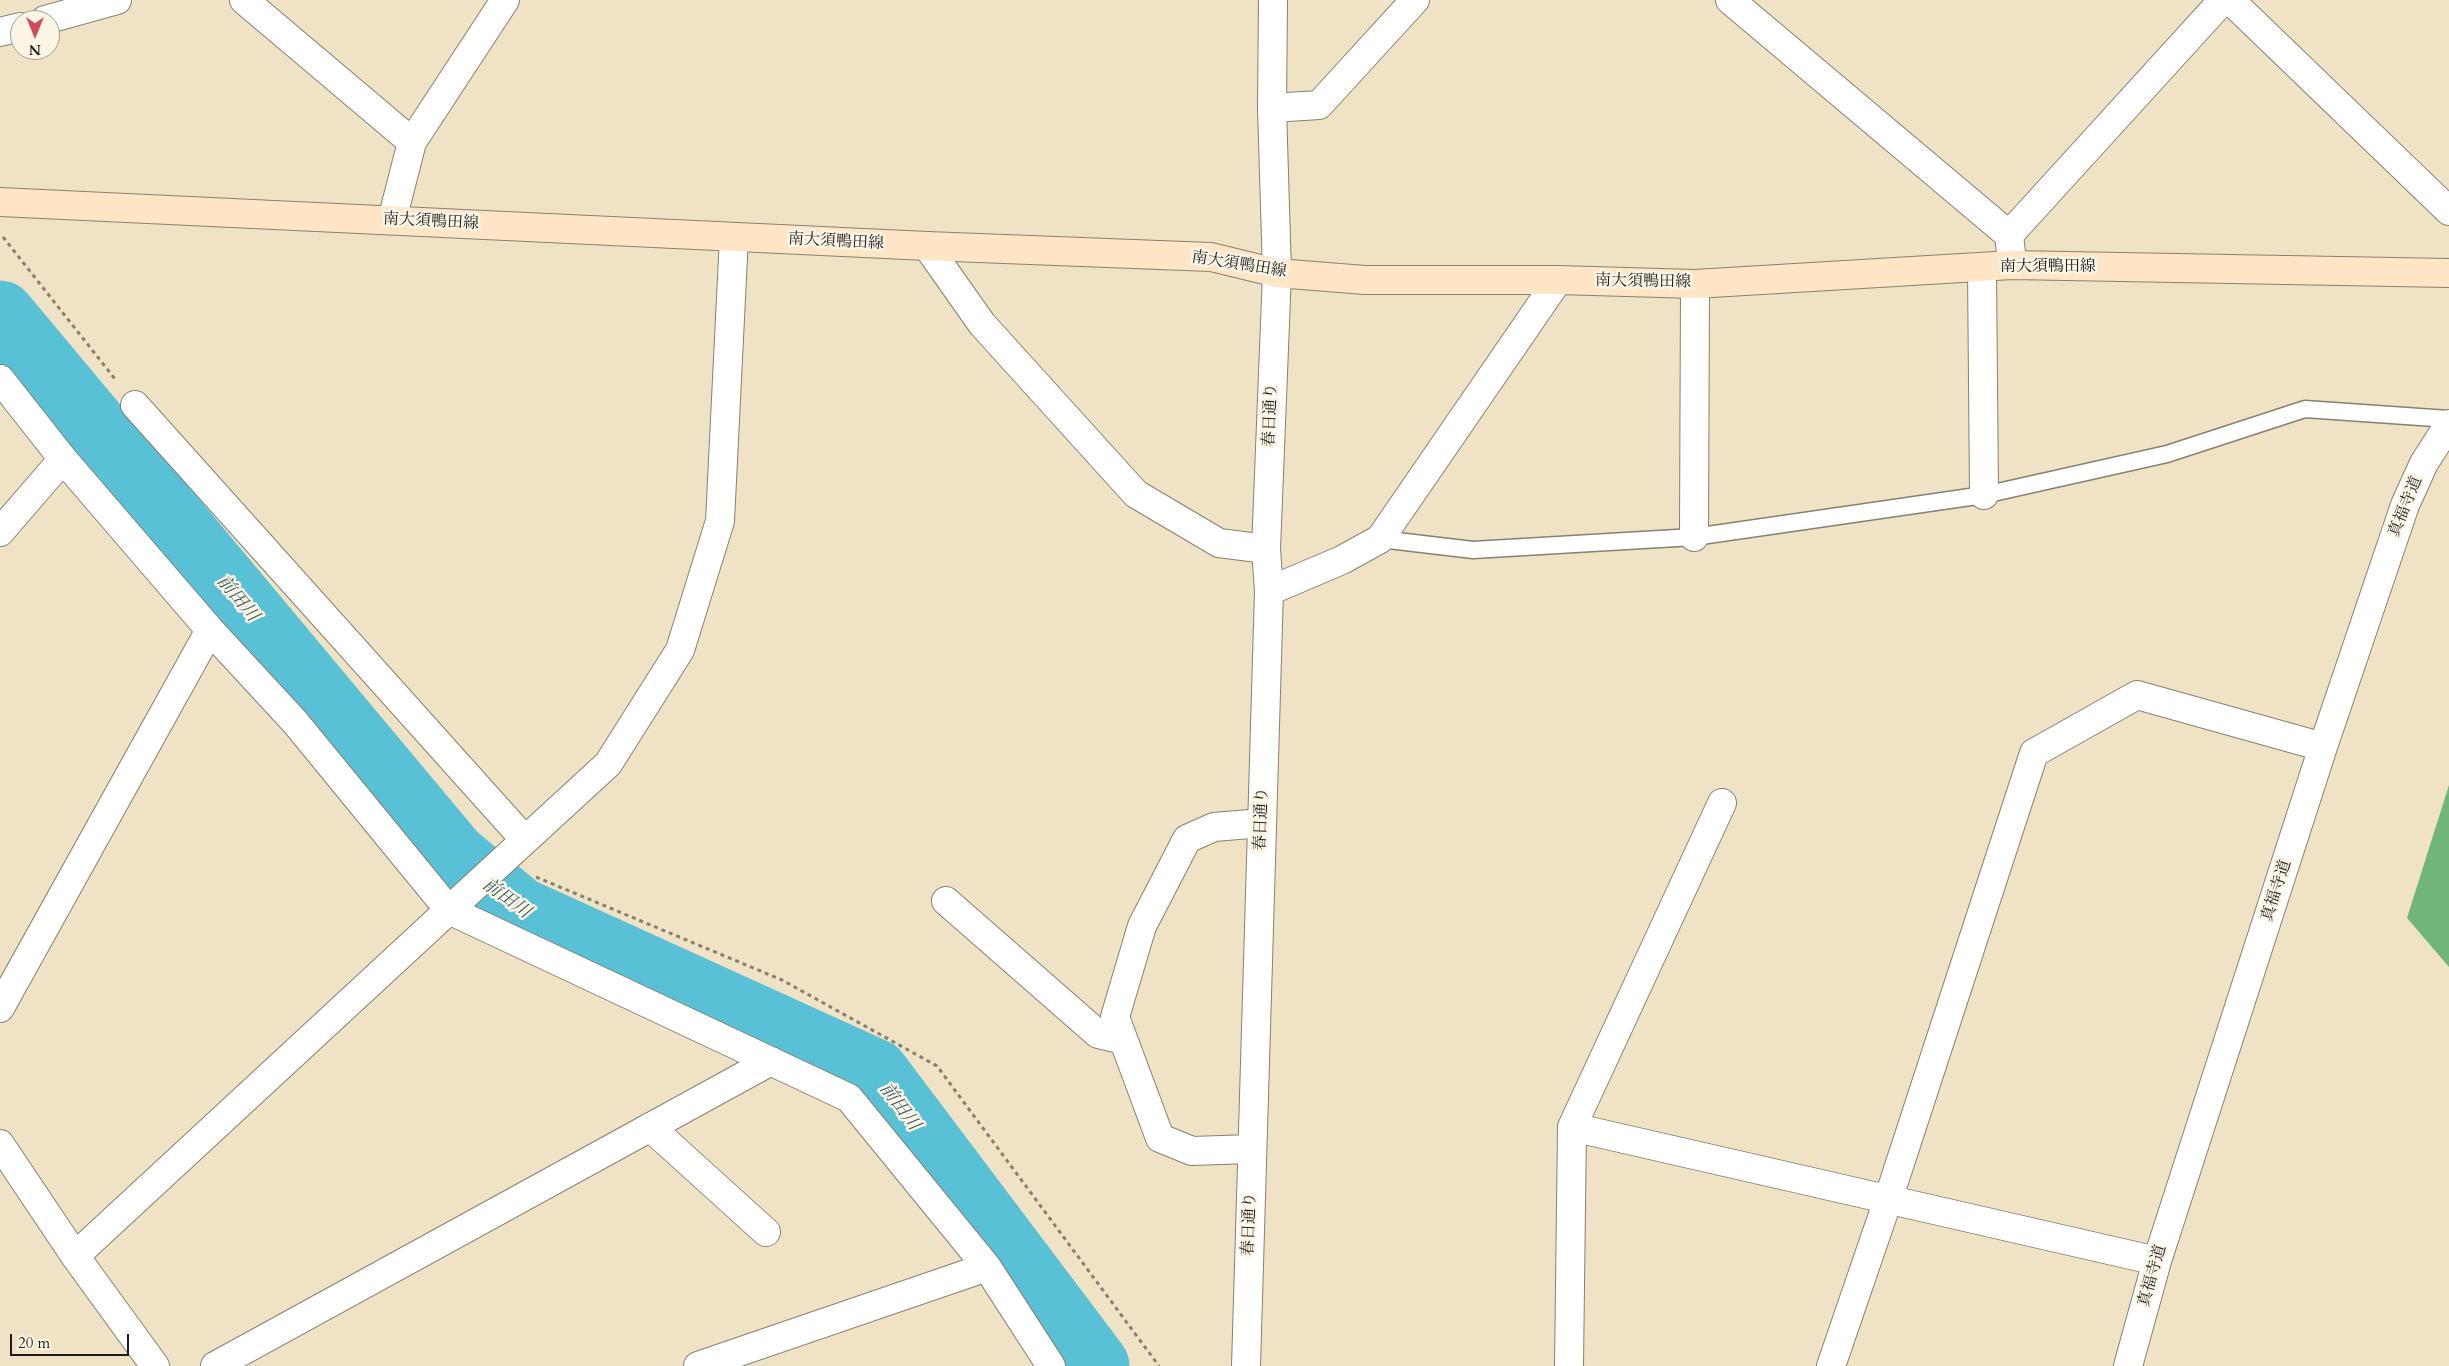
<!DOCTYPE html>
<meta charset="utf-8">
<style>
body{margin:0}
#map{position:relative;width:2449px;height:1366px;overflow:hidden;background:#f0e3c5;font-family:Cardo,serif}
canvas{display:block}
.north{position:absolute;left:10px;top:10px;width:50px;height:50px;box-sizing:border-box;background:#fcf5e5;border:1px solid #a29e95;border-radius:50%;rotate:180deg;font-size:14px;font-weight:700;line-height:20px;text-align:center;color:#1c1c1c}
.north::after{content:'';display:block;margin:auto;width:18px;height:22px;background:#d1495b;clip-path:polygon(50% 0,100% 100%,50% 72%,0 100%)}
.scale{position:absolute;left:10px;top:1334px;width:119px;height:22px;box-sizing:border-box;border:2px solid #1c1c1c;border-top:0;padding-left:6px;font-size:15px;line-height:18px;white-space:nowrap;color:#1c1c1c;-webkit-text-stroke:4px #fcf5e5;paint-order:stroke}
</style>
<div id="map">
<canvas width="2449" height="1366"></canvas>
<div class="north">N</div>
<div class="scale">20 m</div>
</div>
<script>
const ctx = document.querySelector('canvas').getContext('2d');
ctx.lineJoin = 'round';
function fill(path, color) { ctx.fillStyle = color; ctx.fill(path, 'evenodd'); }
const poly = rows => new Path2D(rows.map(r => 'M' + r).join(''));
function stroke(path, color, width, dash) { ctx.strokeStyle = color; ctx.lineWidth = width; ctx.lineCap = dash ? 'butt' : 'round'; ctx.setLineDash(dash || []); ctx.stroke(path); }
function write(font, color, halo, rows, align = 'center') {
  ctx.font = font + ' Cardo,"Noto Serif JP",serif'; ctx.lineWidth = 5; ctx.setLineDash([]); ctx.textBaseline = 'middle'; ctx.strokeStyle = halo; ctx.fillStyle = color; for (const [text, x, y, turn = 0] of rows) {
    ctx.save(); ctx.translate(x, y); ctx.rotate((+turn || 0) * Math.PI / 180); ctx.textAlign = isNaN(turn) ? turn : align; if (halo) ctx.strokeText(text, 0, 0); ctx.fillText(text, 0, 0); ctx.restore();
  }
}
const forest = poly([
 [2449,785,2449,967,2407,918]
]);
const river = poly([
 [0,316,452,857,518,912,874,1074,1094,1366]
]);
const path = poly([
 [3,237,115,379],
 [536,877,782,980,937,1066,1159,1366]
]);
const service = poly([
 [1380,539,1473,550,1694,537,1984,495,2167,454,2305,409,2449,419]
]);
const minor = poly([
 [244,0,412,142],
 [1730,0,2009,235],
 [2230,0,2449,211],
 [45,20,117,0],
 [0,32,20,27],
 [1272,108,1319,105,1415,0],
 [392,220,412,142,505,0],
 [927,246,982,324,1136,494,1219,543,1266,549],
 [2011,253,2009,235,2223,0],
 [1982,269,1984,495],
 [0,379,63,459,210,630,295,722,449,910,849,1098,987,1267,1051,1366],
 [135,405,525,840],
 [0,532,63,459],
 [1694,537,1695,284],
 [1269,591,1342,560,1380,539,1558,280],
 [946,901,1098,1034,1123,1040],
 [0,1008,210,630],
 [650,1127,766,1232],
 [1572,1127,2157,1261],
 [0,1144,75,1256,155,1366],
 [1252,1149,1192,1151,1160,1138,1115,1017,1142,926,1187,839,1214,827,1262,823],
 [75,1256,449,910],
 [215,1366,771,1061],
 [698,1366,987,1267],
 [1569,1366,1572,1127,1722,803],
 [1831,1366,1888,1200,2034,753,2137,695,2323,747],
 [2128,1366,2157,1261,2323,747,2405,505,2424,463,2449,424]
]);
const tertiary = poly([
 [449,910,608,764,680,650,720,521,734,237],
 [1246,1366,1269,591,1266,549,1277,273,1272,108,1273,0]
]);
const secondary = poly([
 [0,202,927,246,1211,257,1277,273,1365,280,1558,280,1695,284,2012,265,2449,273]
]);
const streetNames = [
 ["南大須鴨田線",431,222,3],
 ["南大須鴨田線",836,242,3],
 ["南大須鴨田線",1239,265,9],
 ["南大須鴨田線",2048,267],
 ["南大須鴨田線",1643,282,1],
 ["春日通り",1271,415,-88],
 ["真福寺道",2406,507,-68],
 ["春日通り",1262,819,-88],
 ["真福寺道",2277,891,-72],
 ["春日通り",1250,1224,-88],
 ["真福寺道",2153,1276,-74]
];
const waterNames = [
 ["前田川",237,599,50],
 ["前田川",506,899,36],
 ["前田川",899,1107,53]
];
fill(forest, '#70b579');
stroke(river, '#58c1d5', 71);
stroke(service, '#868070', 19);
stroke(minor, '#868070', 30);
stroke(tertiary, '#868070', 30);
stroke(secondary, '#868070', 30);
stroke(path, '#868070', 3, [4, 4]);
stroke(service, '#fff', 16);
stroke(minor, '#fff', 28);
stroke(tertiary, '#fff', 28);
stroke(secondary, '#fee5c5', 28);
write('16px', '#1c1c1c', '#fcf5e5', streetNames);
write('italic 18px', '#345e66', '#fcf5e5', waterNames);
</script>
